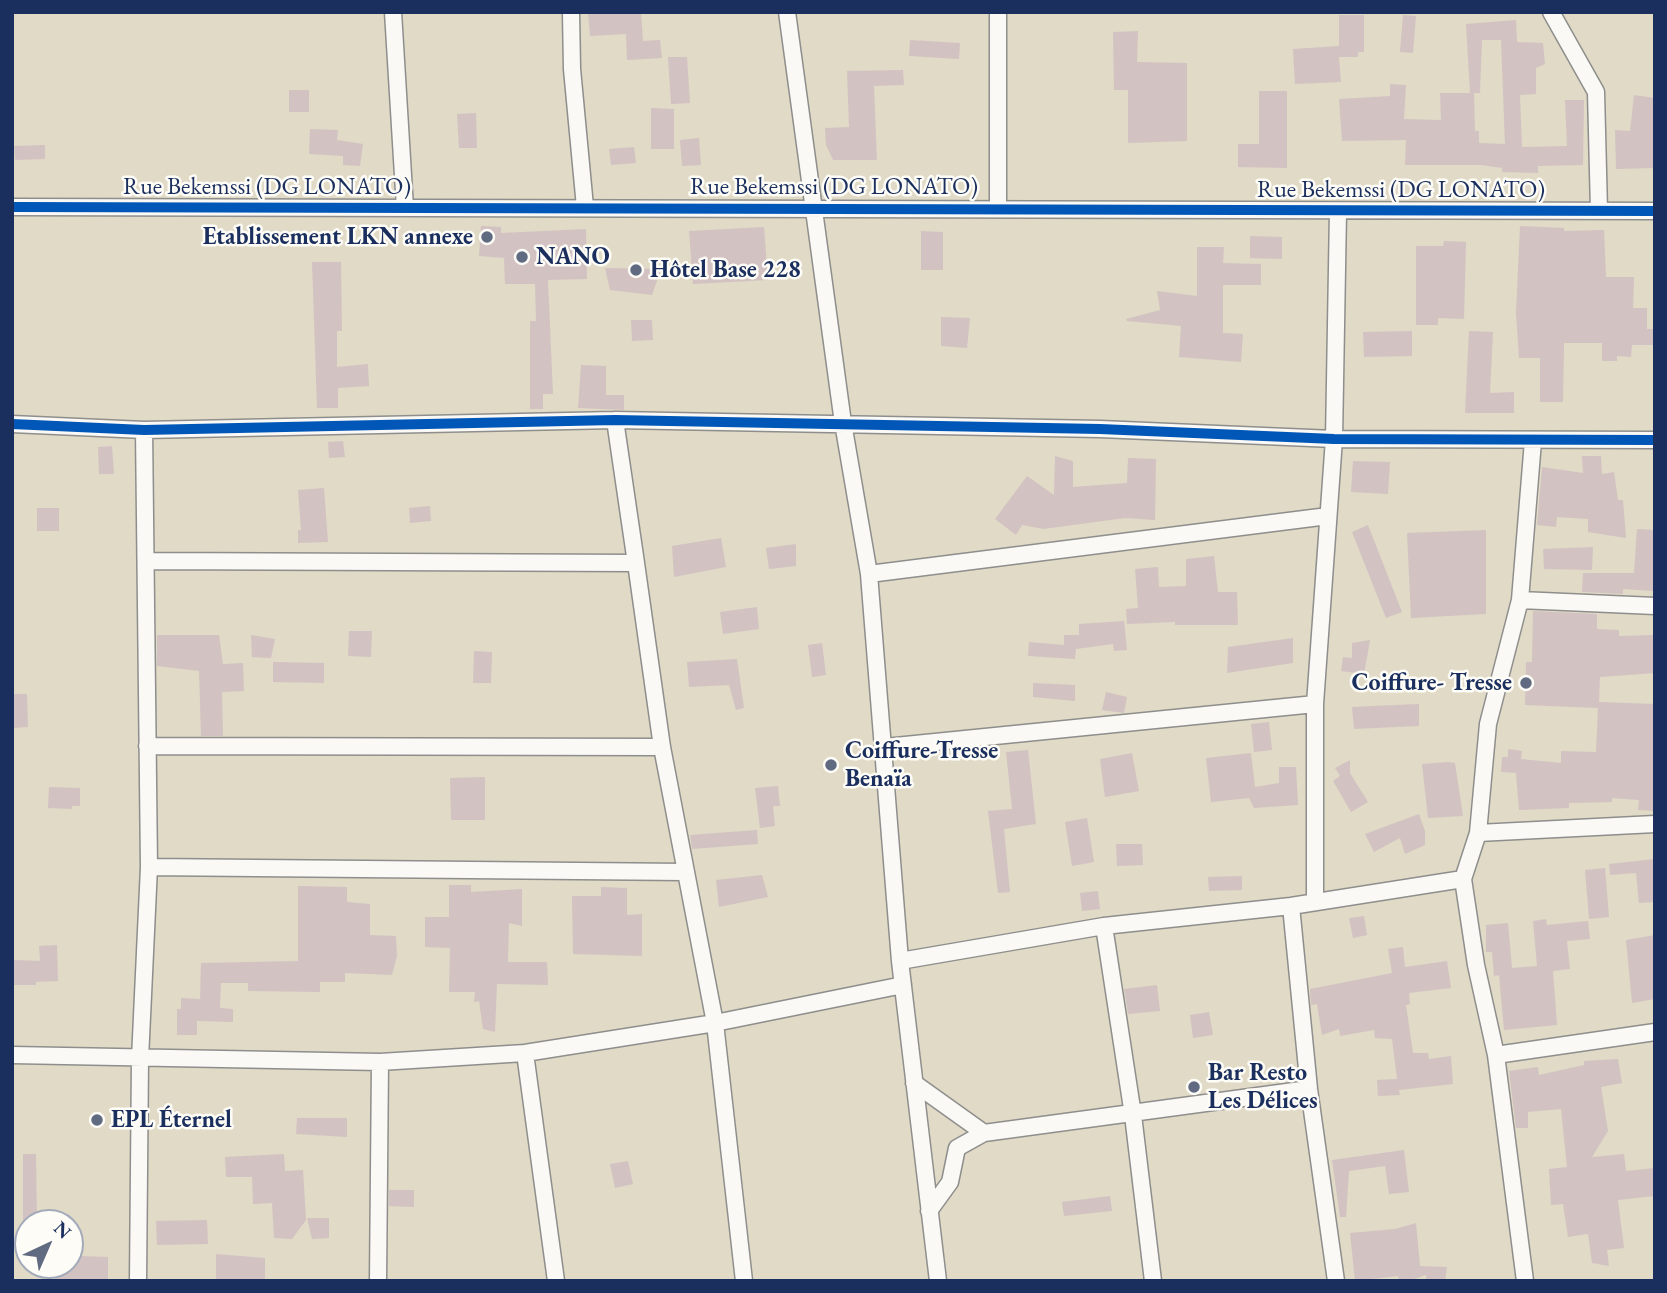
<!DOCTYPE html>
<meta charset="utf-8">
<style>
body{margin:0}
#map{position:relative;width:1667px;height:1293px;overflow:hidden;background:#e0dac6;font-family:"EB Garamond",serif}
canvas{display:block}
.frame{position:absolute;inset:0;border:14px solid #1b2f5e;pointer-events:none}
.north{position:absolute;left:14px;top:1209px;width:70px;height:70px;box-sizing:border-box;background:#fdfcf7;border:2px solid #a3aaba;border-radius:50%;rotate:44deg;font-size:19px;font-weight:700;line-height:28px;text-align:center;color:#1b2f5e}
.north::after{content:'';display:block;margin:auto;width:24px;height:32px;background:#606b82;clip-path:polygon(50% 0,100% 100%,50% 72%,0 100%)}
</style>
<div id="map">
<canvas width="1667" height="1293"></canvas>
<div class="frame"></div>
<div class="north">N</div>
</div>
<script>
const ctx = document.querySelector('canvas').getContext('2d');
ctx.lineJoin = 'round';
function fill(path, color) { ctx.fillStyle = color; ctx.fill(path, 'evenodd'); }
const poly = rows => new Path2D(rows.map(r => 'M' + r).join(''));
function stroke(path, color, width, dash) { ctx.strokeStyle = color; ctx.lineWidth = width; ctx.lineCap = dash ? 'butt' : 'round'; ctx.setLineDash(dash || []); ctx.stroke(path); }
function write(font, color, halo, rows, align = 'center') {
  ctx.font = font + ' "EB Garamond",serif'; ctx.lineWidth = 5; ctx.setLineDash([]); ctx.textBaseline = 'middle'; ctx.strokeStyle = halo; ctx.fillStyle = color; for (const [text, x, y, turn = 0] of rows) {
    ctx.save(); ctx.translate(x, y); ctx.rotate((+turn || 0) * Math.PI / 180); ctx.textAlign = isNaN(turn) ? turn : align; if (halo) ctx.strokeText(text, 0, 0); ctx.fillText(text, 0, 0); ctx.restore();
  }
}
const building = poly([
 [588,12,641,12,643,41,660,40,662,58,627,60,626,34,590,36],
 [1339,15,1364,15,1364,52,1358,52,1358,57,1339,57,1341,82,1295,84,1293,49,1339,46,1339,51],
 [1403,15,1416,16,1413,53,1400,52],
 [1516,20,1517,42,1543,43,1545,64,1536,68,1536,94,1520,95,1522,147,1567,146,1565,100,1584,100,1583,165,1538,166,1538,173,1502,172,1502,168,1481,165,1405,165,1406,140,1342,141,1339,99,1390,96,1390,84,1406,85,1404,119,1441,120,1440,93,1470,93,1466,24],
 [1482,40,1501,40,1505,144,1479,143,1479,131,1475,131,1474,93,1480,93],
 [1138,31,1137,62,1187,63,1187,141,1128,143,1128,90,1114,90,1113,32],
 [910,40,960,43,959,59,909,56],
 [668,57,687,57,690,103,671,104],
 [903,70,904,85,874,86,877,160,833,160,826,145,825,128,849,127,847,71],
 [289,90,309,90,309,112,289,112],
 [1259,91,1287,91,1287,168,1238,167,1238,144,1259,144],
 [1634,95,1655,98,1655,168,1616,169,1615,130,1630,131],
 [651,108,674,109,674,149,651,149],
 [476,113,477,148,459,148,457,114],
 [310,129,338,130,337,140,363,144,360,166,343,165,343,156,309,154],
 [699,138,701,165,682,166,680,140],
 [45,145,45,159,15,160,14,146],
 [634,147,636,163,611,165,609,149],
 [481,226,501,227,501,233,586,229,587,279,548,280,553,394,543,394,543,409,530,409,530,321,536,321,535,284,505,284,504,258,479,256],
 [1520,226,1564,228,1564,231,1604,230,1606,277,1634,277,1633,308,1647,308,1647,329,1655,329,1655,345,1632,345,1631,357,1617,356,1617,361,1602,361,1602,343,1564,343,1563,402,1540,402,1540,358,1519,358,1516,313],
 [764,227,768,280,693,284,689,231],
 [921,231,943,232,943,270,921,270],
 [1250,236,1282,237,1282,259,1250,258],
 [1444,241,1466,242,1464,319,1438,318,1438,325,1416,325,1416,246,1443,246],
 [1197,247,1224,247,1223,263,1261,264,1261,285,1223,285,1223,333,1243,334,1241,362,1179,357,1181,326,1127,321,1126,319,1160,310,1157,291,1197,296],
 [312,262,341,262,342,331,337,331,337,367,368,364,369,386,338,388,338,408,317,408],
 [605,268,661,269,652,295,610,290],
 [941,317,970,318,967,348,941,346],
 [631,320,652,320,653,340,632,341],
 [1412,331,1412,356,1364,357,1363,332],
 [1469,331,1493,332,1490,393,1514,392,1514,413,1465,413],
 [581,365,606,366,606,395,624,395,624,410,578,408],
 [343,441,345,457,329,458,328,442],
 [112,446,114,474,99,474,98,447],
 [1055,456,1073,461,1073,487,1127,483,1128,458,1156,459,1155,520,1125,518,1043,529,1022,525,1016,535,995,519,1027,476,1054,495],
 [1582,456,1601,456,1602,474,1614,472,1618,500,1623,500,1626,538,1588,532,1588,519,1557,517,1556,527,1537,525,1542,467,1583,473],
 [1353,461,1390,462,1388,494,1351,492],
 [324,488,328,542,298,543,298,530,301,530,298,490],
 [430,506,431,521,410,523,409,508],
 [37,508,59,508,59,531,37,531],
 [1368,525,1402,612,1386,618,1352,532],
 [1637,529,1655,530,1654,591,1623,589,1623,594,1582,592,1583,573,1634,573],
 [1486,530,1486,614,1411,618,1407,533],
 [721,538,726,567,674,577,672,546],
 [796,544,796,566,769,569,766,548],
 [1593,547,1592,570,1544,569,1543,549],
 [1214,556,1218,592,1237,592,1238,625,1175,625,1175,622,1127,624,1126,609,1138,608,1135,569,1158,567,1159,587,1186,586,1186,559],
 [757,607,759,629,723,634,720,612],
 [1533,611,1597,614,1597,629,1619,630,1619,636,1655,635,1655,673,1600,677,1599,702,1655,704,1655,811,1638,810,1639,800,1612,798,1612,802,1569,803,1569,808,1519,810,1516,773,1501,772,1502,757,1508,757,1508,749,1522,751,1521,759,1561,763,1561,751,1596,752,1598,708,1525,705,1526,662,1532,662],
 [1124,621,1127,650,1114,651,1113,644,1076,649,1075,659,1028,656,1029,642,1064,645,1064,635,1079,635,1079,624],
 [349,631,372,631,371,657,348,656],
 [157,635,219,635,223,664,243,663,244,691,222,692,223,736,201,736,199,671,157,666],
 [251,635,275,639,271,658,252,657],
 [1293,638,1293,663,1227,673,1228,647],
 [1370,640,1364,674,1341,671,1343,657,1352,658,1352,643],
 [822,643,826,675,812,677,808,645],
 [474,651,492,652,491,683,473,683],
 [737,659,744,708,736,710,729,685,689,687,687,662],
 [273,662,324,663,324,683,273,682],
 [1033,683,1075,685,1075,701,1033,697],
 [1106,692,1127,697,1124,713,1102,710],
 [12,694,27,694,28,727,12,728],
 [1419,704,1419,726,1354,729,1352,707],
 [1269,722,1272,750,1254,752,1251,724],
 [1028,750,1036,824,1004,829,1010,892,998,893,988,811,1012,809,1006,752],
 [1132,753,1139,791,1105,797,1100,759],
 [1251,753,1255,787,1279,783,1279,767,1296,767,1298,805,1254,808,1249,798,1211,802,1206,758],
 [1350,760,1350,773,1368,802,1351,812,1333,781,1340,776,1335,768],
 [1447,762,1455,763,1463,816,1428,818,1422,764],
 [485,777,485,820,451,820,450,778],
 [778,786,780,806,773,806,775,826,760,828,755,788],
 [49,787,80,788,80,806,72,806,72,809,48,808],
 [1419,814,1425,831,1425,845,1405,854,1400,838,1374,852,1365,834],
 [1087,818,1094,862,1072,866,1065,822],
 [757,830,758,844,692,849,690,835],
 [1116,844,1142,844,1143,865,1117,866],
 [1655,859,1655,902,1639,903,1636,873,1610,875,1609,864],
 [1605,868,1609,917,1589,919,1585,870],
 [762,875,768,897,719,907,716,880],
 [1242,876,1242,890,1209,891,1208,877],
 [449,885,471,885,471,892,522,889,522,926,509,923,508,962,547,962,548,985,497,984,495,1032,483,1029,479,1001,474,1002,475,992,449,992,450,948,425,947,425,917,449,917],
 [298,886,347,887,347,902,370,904,370,935,396,936,397,956,392,975,345,973,345,982,320,982,320,992,248,991,248,983,221,983,220,1008,233,1009,233,1022,197,1021,197,1035,177,1035,177,1009,181,1009,181,998,200,999,201,963,298,961],
 [601,887,627,888,627,915,642,914,642,956,573,954,572,896,601,896],
 [1098,891,1100,909,1082,911,1080,893],
 [1364,916,1367,935,1353,938,1349,918],
 [1546,919,1547,925,1588,921,1590,939,1567,941,1570,969,1553,971,1557,1025,1504,1030,1499,975,1494,976,1492,952,1486,952,1486,925,1508,923,1512,968,1537,966,1533,921],
 [1655,935,1655,999,1632,1003,1626,940],
 [57,945,58,981,36,982,36,985,12,985,12,960,40,961,39,946],
 [1403,947,1405,967,1447,961,1451,988,1409,993,1410,1004,1406,1005,1413,1053,1428,1053,1429,1059,1451,1056,1453,1084,1399,1090,1400,1095,1378,1096,1377,1080,1397,1079,1392,1039,1375,1038,1374,1030,1340,1036,1339,1029,1322,1035,1317,1004,1311,1005,1310,989,1392,973,1388,949],
 [1157,985,1160,1011,1128,1014,1124,989],
 [1209,1012,1213,1035,1193,1038,1190,1015],
 [1618,1059,1622,1083,1601,1087,1608,1131,1592,1157,1624,1154,1626,1171,1655,1168,1655,1196,1618,1200,1624,1248,1607,1250,1609,1266,1592,1263,1588,1234,1568,1237,1563,1204,1551,1205,1549,1169,1567,1167,1561,1109,1528,1112,1528,1128,1516,1128,1509,1071,1538,1067,1539,1075,1584,1065,1584,1061],
 [297,1118,347,1118,347,1137,296,1134],
 [1404,1150,1409,1192,1389,1194,1385,1166,1349,1171,1346,1217,1340,1217,1332,1160],
 [23,1154,36,1154,37,1223,23,1223],
 [284,1154,285,1171,303,1170,306,1220,292,1239,274,1238,272,1203,253,1204,252,1177,226,1177,225,1157],
 [628,1161,633,1184,615,1188,610,1164],
 [389,1190,414,1190,414,1207,389,1206],
 [1110,1196,1112,1211,1064,1216,1062,1202],
 [307,1218,329,1218,329,1238,312,1239],
 [207,1220,208,1244,157,1245,156,1221],
 [1416,1223,1420,1266,1447,1267,1445,1281,1426,1281,1426,1275,1408,1281,1399,1281,1398,1276,1355,1281,1350,1233,1395,1229],
 [216,1254,265,1258,265,1280,216,1281],
 [80,1256,108,1257,108,1280,55,1281,54,1265,70,1265,70,1257]
]);
const minor = poly([
 [393,12,405,208],
 [571,12,572,69,585,207],
 [787,12,843,423,869,574,900,961,938,1281],
 [998,12,998,209],
 [1551,12,1596,92,1599,211],
 [12,207,1655,211],
 [615,420,636,563],
 [12,424,144,430,615,420,1100,429,1334,439,1655,440],
 [146,561,636,563,662,747,715,1023,744,1281],
 [869,574,1328,516],
 [1520,600,1655,606],
 [147,746,662,747],
 [885,747,1315,704],
 [1478,833,1655,824],
 [149,867,685,872],
 [1315,900,1315,704,1334,439,1338,211],
 [1291,906,1309,1089,1336,1281],
 [1104,926,1133,1115,1153,1281],
 [900,961,1104,926,1291,906,1463,879],
 [525,1053,556,1281],
 [12,1055,380,1062,525,1053,715,1023,903,985],
 [1496,1055,1655,1032],
 [914,1083,984,1133,1309,1089],
 [929,1211,950,1182,957,1148,984,1133],
 [138,1281,140,1059,149,867,144,430],
 [378,1281,380,1062],
 [1525,1281,1496,1055,1476,965,1463,879,1478,833,1488,724,1520,600,1533,441]
]);
const cycleway = poly([
 [12,207,1655,211],
 [12,424,144,430,615,420,1100,429,1334,439,1655,440]
]);
const markers = [
 [487,237,7,"#606b82"],
 [522,257,7,"#606b82"],
 [636,270,7,"#606b82"],
 [1526,683,7,"#606b82"],
 [831,765,7,"#606b82"],
 [1194,1087,7,"#606b82"],
 [97,1120,7,"#606b82"]
];
const streetNames = [
 ["Rue Bekemssi (DG LONATO)",267,187],
 ["Rue Bekemssi (DG LONATO)",834,187],
 ["Rue Bekemssi (DG LONATO)",1401,190]
];
const poiNames = [
 ["Etablissement LKN annexe",473,237,"right"],
 ["NANO",536,257],
 ["Hôtel Base 228",650,270],
 ["Coiffure- Tresse",1512,683,"right"],
 ["Coiffure-Tresse",845,751],
 ["Benaïa",845,779],
 ["Bar Resto",1208,1073],
 ["Les Délices",1208,1101],
 ["EPL Éternel",111,1120]
];
fill(building, '#d3c2c2');
stroke(minor, '#8e8e8c', 19);
stroke(minor, '#faf9f6', 16);
stroke(cycleway, '#0057b8', 10);
for (const [x, y, r, color] of markers) { const dot = new Path2D(); dot.arc(x, y, r, 0, 2 * Math.PI); ctx.fillStyle = color; ctx.fill(dot); stroke(dot, '#fdfcf7', 2.5); }
write('24px', '#1b2f5e', '#fdfcf7', streetNames);
write('bold 24px', '#1b2f5e', '#fdfcf7', poiNames, 'left');
</script>
